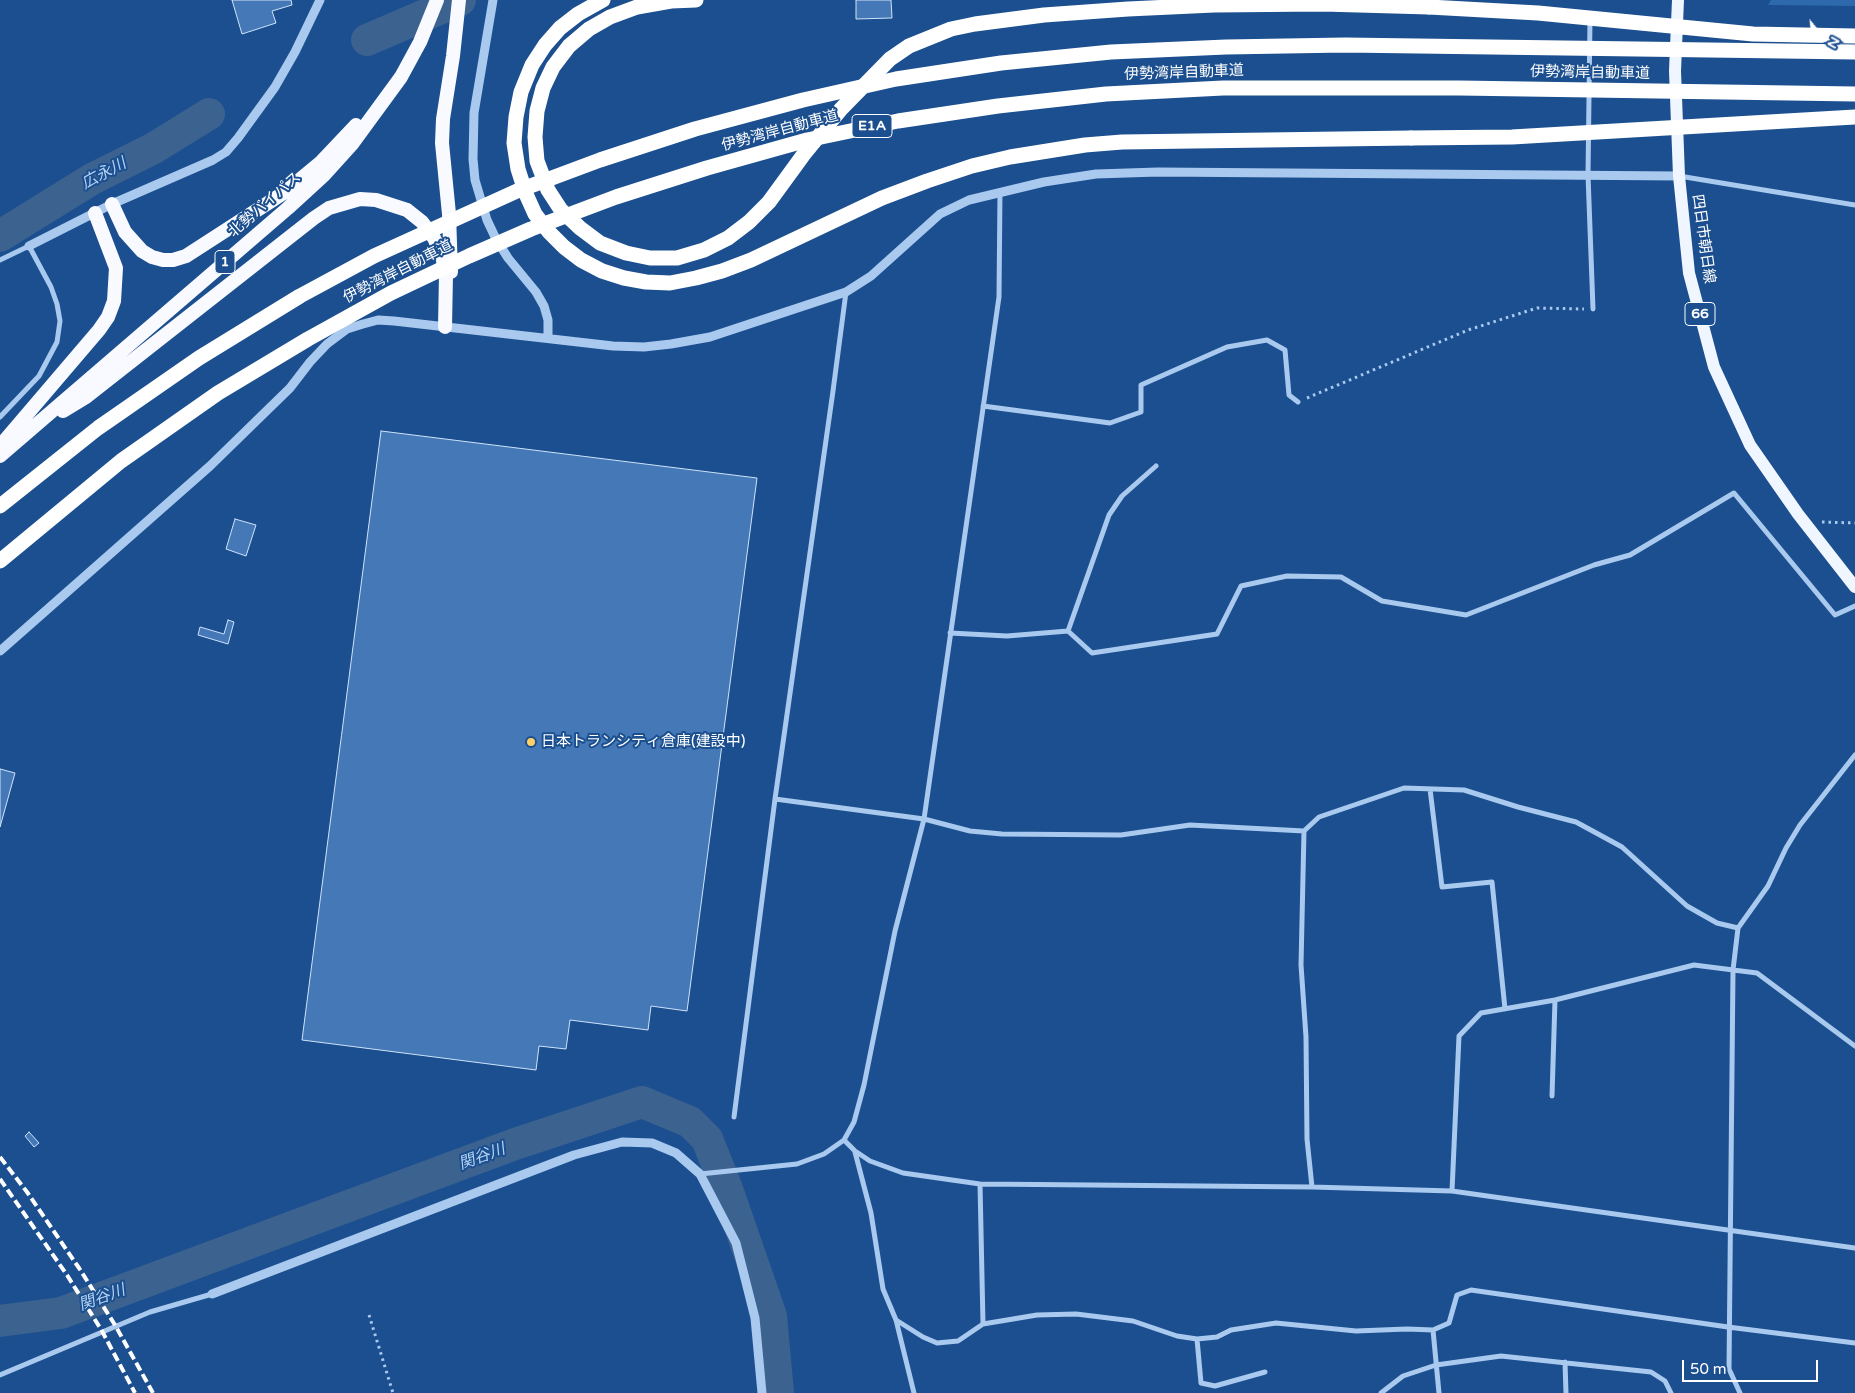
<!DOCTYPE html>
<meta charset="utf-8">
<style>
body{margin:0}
#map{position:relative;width:1855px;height:1393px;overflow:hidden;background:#1b4f8f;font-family:"Varela Round",sans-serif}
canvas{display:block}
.north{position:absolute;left:1795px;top:10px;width:50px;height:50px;-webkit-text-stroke:4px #1b4f8f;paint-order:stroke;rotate:119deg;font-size:14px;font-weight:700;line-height:20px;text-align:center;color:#fff}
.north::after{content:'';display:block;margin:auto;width:18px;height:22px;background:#fff;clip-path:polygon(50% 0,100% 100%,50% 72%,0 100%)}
.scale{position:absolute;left:1682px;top:1360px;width:136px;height:22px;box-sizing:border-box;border:2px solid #fff;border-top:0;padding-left:6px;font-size:15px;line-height:18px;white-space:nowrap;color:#fff;-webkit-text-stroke:4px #1b4f8f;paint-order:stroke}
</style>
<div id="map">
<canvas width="1855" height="1393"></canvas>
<div class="north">N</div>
<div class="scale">50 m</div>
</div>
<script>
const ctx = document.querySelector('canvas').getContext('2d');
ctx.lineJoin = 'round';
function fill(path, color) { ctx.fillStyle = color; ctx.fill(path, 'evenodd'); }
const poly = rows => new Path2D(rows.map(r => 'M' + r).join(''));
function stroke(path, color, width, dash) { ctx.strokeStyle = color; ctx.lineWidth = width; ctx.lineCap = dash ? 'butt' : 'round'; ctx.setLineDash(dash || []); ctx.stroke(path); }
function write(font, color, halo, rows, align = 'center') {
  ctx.font = font + ' "Varela Round","Noto Sans JP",sans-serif'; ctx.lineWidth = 4; ctx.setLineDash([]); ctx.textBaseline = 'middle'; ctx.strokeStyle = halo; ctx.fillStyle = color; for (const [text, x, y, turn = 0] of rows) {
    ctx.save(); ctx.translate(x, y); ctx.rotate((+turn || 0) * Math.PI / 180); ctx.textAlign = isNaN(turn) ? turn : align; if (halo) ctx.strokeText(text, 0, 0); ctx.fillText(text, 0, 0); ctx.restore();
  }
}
const green = poly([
 [1771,0,1855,0,1855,6,1768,5]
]);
const river = poly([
 [367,40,460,0],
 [0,236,92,179,154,148,209,114],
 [0,1321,61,1313,515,1144,642,1102,690,1122,707,1139,727,1189,771,1316,778,1393]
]);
const building = poly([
 [232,0,291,0,292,5,272,11,276,23,242,34,232,0],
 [856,0,891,0,892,18,856,19,856,0],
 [381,431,757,478,687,1011,651,1006,648,1030,570,1020,566,1049,539,1046,536,1070,302,1040,381,431],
 [235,519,256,525,246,556,226,549,235,519],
 [228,620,234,622,228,644,198,635,200,627,224,634,228,620],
 [0,769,15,773,0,827,0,769],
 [29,1132,39,1143,34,1147,25,1136,29,1132]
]);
const path = poly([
 [1307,398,1468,330,1537,308,1584,309],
 [1822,522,1855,523],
 [369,1315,393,1393]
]);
const minor = poly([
 [1590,20,1588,175,1593,309],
 [1679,176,1855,205],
 [0,260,29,246,51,287,57,304,60,321,57,342,39,376,0,417],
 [983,406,1110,423,1141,412,1141,385,1227,347,1267,340,1285,350,1289,395,1298,402],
 [1068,631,1109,515,1122,496,1156,466],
 [950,633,1007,636,1068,631,1092,653,1217,634,1241,586,1287,576,1341,577,1382,601,1466,615,1594,565,1630,555,1734,493,1835,615,1855,606],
 [1430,789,1442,887,1492,882,1505,1009],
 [775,799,924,819,970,831,1002,834,1121,835,1190,825,1304,831],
 [1552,1096,1555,1000],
 [734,1117,775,799,833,391,846,292],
 [844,1140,855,1151,870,1161,903,1173,980,1184,1312,1187,1452,1191,1855,1248],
 [855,1152,871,1213,883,1289,896,1320,914,1393],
 [700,1174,797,1164,824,1154,844,1140,854,1122,864,1085,895,931,924,819,999,297,1000,192],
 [980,1184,983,1324],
 [1312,1187,1307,1139,1306,1037,1301,965,1304,831,1319,817,1404,788,1464,790,1518,807,1576,822,1622,847,1687,906,1717,923,1738,928],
 [1452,1191,1459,1036,1481,1013,1555,1000,1694,965,1757,973,1855,1046],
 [896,1320,923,1337,937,1343,958,1341,983,1324,1037,1315,1076,1314,1133,1321,1177,1336,1197,1339,1217,1337,1231,1330,1276,1323,1356,1331,1407,1329,1433,1330,1449,1323,1457,1295,1471,1290,1728,1327,1855,1343],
 [1433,1330,1439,1393],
 [1197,1339,1201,1383,1215,1386,1265,1372],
 [1565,1362,1566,1393],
 [0,1375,150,1312,212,1294],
 [1381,1393,1403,1376,1436,1365,1501,1356,1651,1372,1665,1381,1671,1393],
 [1740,1393,1729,1369,1733,970,1738,928,1768,886,1786,848,1800,825,1855,755]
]);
const tertiary = poly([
 [493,0,474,113,473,159,475,180,487,220,496,239,508,258,536,292,544,306,548,320,548,338],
 [29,246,112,204,213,160,226,152,238,138,275,87,295,52,320,0],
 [0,651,210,466,290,388,310,362,327,344,347,329,363,324,378,320,394,321,613,346,644,347,671,344,710,337,846,292,871,276,940,214,969,200,1044,182,1096,174,1158,172,1679,176],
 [212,1294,574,1155,622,1142,652,1143,676,1153,700,1174,736,1243,755,1318,762,1393]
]);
const primary = poly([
 [1678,0,1675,71,1679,176,1689,273,1714,367,1750,445,1798,514,1855,587]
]);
const trunk = poly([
 [112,204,125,232,142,251,152,257,163,260,173,260,186,256,285,192,320,163,356,125],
 [451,272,449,214,442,143,443,119,453,56,459,0],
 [63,411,86,397,314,218,329,208,360,199,376,200,407,210,422,222,434,238,442,256,446,274,445,327],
 [0,446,99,330,108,317,114,301,116,268,95,213],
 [0,456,288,208,324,175,352,144,401,77,420,42,437,0]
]);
const motorway = poly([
 [603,0,578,14,560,28,545,45,532,65,521,92,516,117,514,143,518,169,526,194,535,214,549,232,564,247,581,260,602,271,624,278,646,282,670,283,696,278,722,271,751,260,882,198,927,181,972,166,1010,157,1085,145,1122,142,1411,138],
 [696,0,671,1,637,7,610,17,589,29,569,46,553,67,543,88,537,111,535,137,537,161,548,190,561,210,580,228,600,243,626,253,650,258,677,258,704,250,728,238,749,222,769,202,804,154,841,109,890,59,909,46,951,29,975,24,1044,15,1128,9,1214,5,1323,4,1429,7]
]);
const rail = poly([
 [0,1157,27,1192,79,1268,115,1325,153,1393],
 [0,1179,67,1275,102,1331,135,1393]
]);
const motorwayBridge = poly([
 [1429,7,1538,13,1753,34,1855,36],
 [1411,138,1512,137,1855,117],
 [0,506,98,428,199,358,300,296,374,256,517,191,600,160,695,129,803,100,896,79,1001,63,1111,52,1226,47,1345,45,1855,52],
 [0,561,121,461,218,393,308,339,391,293,469,256,531,229,616,197,707,168,807,140,898,121,998,106,1106,94,1223,88,1459,88,1855,94]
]);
const markers = [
 [531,742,5,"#ffd166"]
];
const shields = [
 [872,126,40],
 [225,262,20],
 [1700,314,30]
];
const shieldNames = [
 ["E1A",872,126],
 ["1",225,262],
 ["66",1700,314]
];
const streetNames = [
 ["伊勢湾岸自動車道",1184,73,-2],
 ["伊勢湾岸自動車道",1590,73,1],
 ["伊勢湾岸自動車道",780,131,-15],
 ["北勢バイパス",265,205,-41],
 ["四日市朝日線",1703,239,82],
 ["伊勢湾岸自動車道",398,272,-27]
];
const poiNames = [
 ["日本トランシティ倉庫(建設中)",541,742]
];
const waterNames = [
 ["広永川",104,174,-28],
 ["関谷川",482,1157,-20],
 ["関谷川",102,1298,-20]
];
fill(green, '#2e69ad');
stroke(river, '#3c6290', 32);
fill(building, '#4478b7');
stroke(building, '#cfe3fa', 1);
stroke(path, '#a9c9ee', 3, [2.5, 4]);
stroke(minor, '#a9c9ee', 5);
stroke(tertiary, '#a9c9ee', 9);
stroke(primary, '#f0f6ff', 12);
stroke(trunk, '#f8faff', 14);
stroke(motorway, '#fff', 15);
stroke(rail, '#fff', 4, [9, 4]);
stroke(motorwayBridge, '#fff', 15);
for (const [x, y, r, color] of markers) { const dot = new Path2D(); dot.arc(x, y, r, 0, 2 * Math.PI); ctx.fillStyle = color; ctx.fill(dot); stroke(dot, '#1b4f8f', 2); }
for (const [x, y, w] of shields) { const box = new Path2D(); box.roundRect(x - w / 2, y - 11.5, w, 23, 4); ctx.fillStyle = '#1b4f8f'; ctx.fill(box); stroke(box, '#fff', 1); }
write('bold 14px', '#fff', null, shieldNames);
write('15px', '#fff', '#1b4f8f', streetNames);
write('15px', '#fff', '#1b4f8f', poiNames, 'left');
write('italic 16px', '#b5d3f5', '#1b4f8f', waterNames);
</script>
